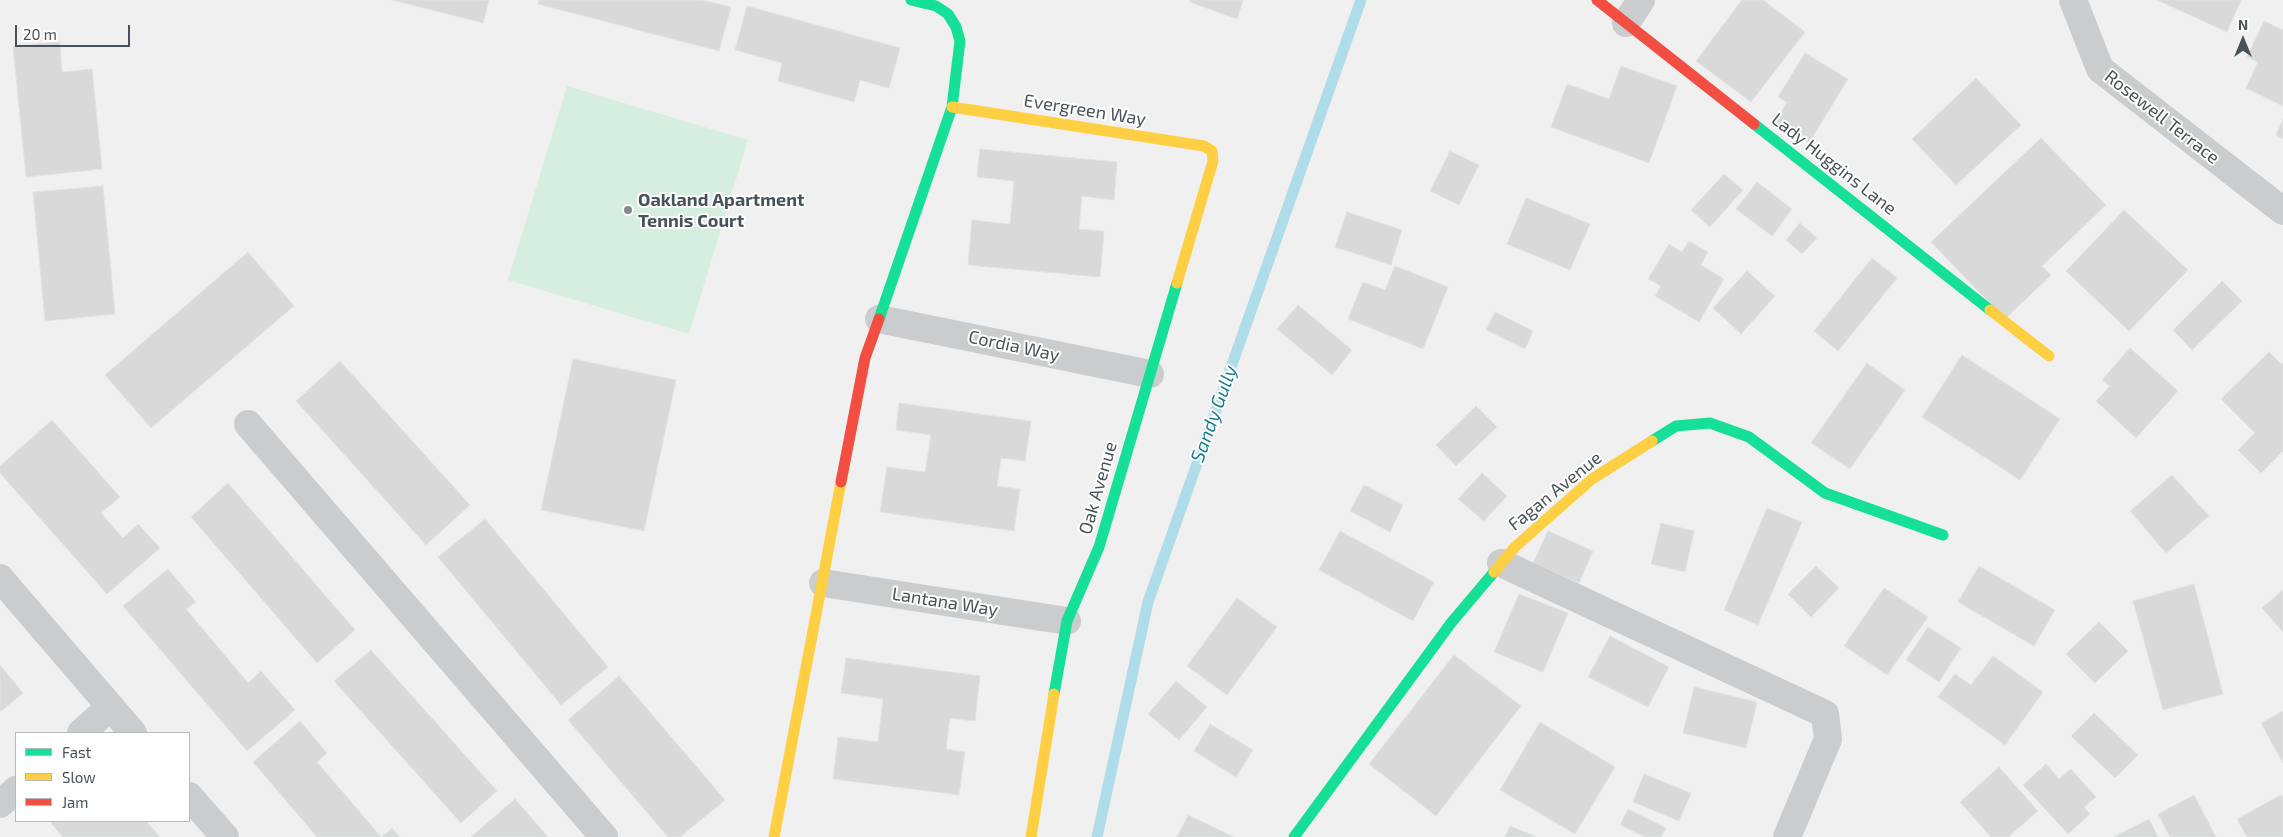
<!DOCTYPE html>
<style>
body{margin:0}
#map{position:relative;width:2283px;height:837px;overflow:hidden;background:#f0f0f0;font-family:"Exo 2",sans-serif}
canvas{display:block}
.legend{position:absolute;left:15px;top:732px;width:175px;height:90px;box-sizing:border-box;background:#fff;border:1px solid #b6babd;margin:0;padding:6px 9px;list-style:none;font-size:15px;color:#48525b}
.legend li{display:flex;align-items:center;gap:10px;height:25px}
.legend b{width:25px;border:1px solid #b6babd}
.north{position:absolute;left:2218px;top:15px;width:50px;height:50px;-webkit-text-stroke:4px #fff;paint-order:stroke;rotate:0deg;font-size:14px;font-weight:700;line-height:20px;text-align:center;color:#48525b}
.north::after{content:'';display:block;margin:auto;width:18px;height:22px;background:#48525b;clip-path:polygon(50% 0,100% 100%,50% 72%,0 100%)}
.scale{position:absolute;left:15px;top:25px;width:115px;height:22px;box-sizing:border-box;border:2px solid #48525b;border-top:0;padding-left:6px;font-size:15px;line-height:18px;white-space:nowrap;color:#48525b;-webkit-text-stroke:4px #fff;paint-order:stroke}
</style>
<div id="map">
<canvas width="2283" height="837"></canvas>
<ul class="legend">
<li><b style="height:6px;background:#16e098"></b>Fast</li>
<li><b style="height:6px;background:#ffcf43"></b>Slow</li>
<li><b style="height:6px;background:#f24e42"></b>Jam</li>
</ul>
<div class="north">N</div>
<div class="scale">20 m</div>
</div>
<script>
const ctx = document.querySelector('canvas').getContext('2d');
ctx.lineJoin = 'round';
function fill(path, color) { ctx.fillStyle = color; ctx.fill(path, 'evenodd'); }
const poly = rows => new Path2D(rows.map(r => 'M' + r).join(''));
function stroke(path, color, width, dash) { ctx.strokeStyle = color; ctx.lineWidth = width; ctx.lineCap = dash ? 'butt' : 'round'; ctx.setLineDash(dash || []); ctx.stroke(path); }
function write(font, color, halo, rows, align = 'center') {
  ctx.font = font + ' "Exo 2",sans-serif'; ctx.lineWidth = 4; ctx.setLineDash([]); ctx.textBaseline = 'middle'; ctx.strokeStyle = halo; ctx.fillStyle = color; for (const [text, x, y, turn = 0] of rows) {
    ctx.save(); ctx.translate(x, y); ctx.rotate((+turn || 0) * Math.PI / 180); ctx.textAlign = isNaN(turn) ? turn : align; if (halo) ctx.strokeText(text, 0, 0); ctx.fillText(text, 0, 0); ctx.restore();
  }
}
const green = poly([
 [567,86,748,140,689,334,508,280]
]);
const stream = poly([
 [1097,837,1148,602,1361,0]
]);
const building = poly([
 [392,0,489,0,483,23,392,0],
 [539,0,702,0,731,7,719,51,538,4,539,0],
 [1190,0,1243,0,1237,19,1190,2,1190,0],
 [1742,0,1763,0,1805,32,1751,102,1696,61,1742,0],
 [2157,0,2241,0,2227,32,2157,0],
 [747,6,900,48,889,88,860,80,854,102,778,81,782,63,735,50,747,6],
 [2264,21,2283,30,2283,106,2246,88,2258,62,2247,57,2264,21],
 [60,42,62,72,92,69,102,169,26,177,13,46,60,42],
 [1805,53,1848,79,1809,143,1775,122,1787,102,1778,97,1805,53],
 [1621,66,1677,86,1649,163,1551,127,1567,84,1609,99,1621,66],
 [1976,78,2021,125,1956,185,1912,139,1976,78],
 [2283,120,2283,139,2276,135,2283,120],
 [2041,138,2106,205,2042,266,2051,275,2005,319,1931,242,2041,138],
 [980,149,1117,162,1114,200,1082,196,1079,229,1104,231,1100,277,968,265,972,220,1010,224,1014,181,977,177,980,149],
 [1450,151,1479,165,1459,205,1430,191,1450,151],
 [1724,174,1743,190,1710,227,1691,210,1724,174],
 [1757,182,1792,209,1772,236,1736,209,1757,182],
 [103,186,115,314,45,321,33,192,103,186],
 [1526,198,1590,224,1570,270,1507,244,1526,198],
 [2124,210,2188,270,2129,331,2066,271,2124,210],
 [1347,212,1402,230,1391,265,1335,247,1347,212],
 [1800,223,1817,238,1802,254,1786,240,1800,223],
 [1689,241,1708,252,1701,265,1724,279,1699,322,1655,296,1661,286,1648,279,1669,244,1682,252,1689,241],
 [248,252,294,306,151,428,105,375,248,252],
 [1872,258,1897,278,1838,351,1814,331,1872,258],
 [1395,266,1448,287,1423,349,1348,319,1363,282,1385,290,1395,266],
 [1747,271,1775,296,1741,334,1713,308,1747,271],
 [2222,281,2242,301,2192,350,2173,330,2222,281],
 [1298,305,1352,350,1332,375,1277,329,1298,305],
 [1495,312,1533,331,1525,349,1486,330,1495,312],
 [2130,348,2178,391,2136,438,2096,401,2110,386,2102,380,2130,348],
 [2269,352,2281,364,2283,363,2283,451,2261,473,2238,450,2255,433,2221,399,2269,352],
 [1962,355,2060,419,2020,480,1922,417,1962,355],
 [573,359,676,380,644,531,541,510,573,359],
 [340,361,470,505,426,545,296,401,340,361],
 [1867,363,1905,390,1850,469,1811,443,1867,363],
 [899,403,1031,421,1025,461,1001,458,997,486,1020,489,1014,531,880,512,887,467,925,472,931,435,896,430,899,403],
 [1476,406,1497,427,1456,466,1436,445,1476,406],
 [52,420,120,497,101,513,123,538,138,524,160,548,107,594,0,473,0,466,52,420],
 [1482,473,1507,496,1484,521,1458,499,1482,473],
 [2172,475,2209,516,2166,553,2130,511,2172,475],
 [228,483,355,630,317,663,191,517,228,483],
 [1364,485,1403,505,1390,532,1350,511,1364,485],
 [1767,508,1802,522,1758,625,1724,610,1767,508],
 [485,519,608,667,561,705,438,557,485,519],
 [1661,523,1694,531,1685,572,1651,564,1661,523],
 [1340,531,1434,582,1413,621,1319,570,1340,531],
 [1548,531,1593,551,1579,583,1533,563,1548,531],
 [1816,566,1839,588,1811,617,1788,594,1816,566],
 [1979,566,2055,610,2034,646,1958,602,1979,566],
 [168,569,196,602,186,609,248,683,261,671,295,710,247,751,123,606,168,569],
 [2194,584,2223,694,2163,710,2133,601,2194,584],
 [1884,588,1928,617,1887,675,1844,646,1884,588],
 [2283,590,2283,632,2262,608,2283,590],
 [1519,594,1568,613,1543,672,1494,652,1519,594],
 [1237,598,1277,627,1227,695,1187,666,1237,598],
 [2099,622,2128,651,2095,683,2066,654,2099,622],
 [1928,627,1961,648,1939,682,1906,660,1928,627],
 [1610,636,1669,667,1648,707,1588,677,1610,636],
 [371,650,497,791,461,823,334,681,371,650],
 [1454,655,1521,706,1436,816,1369,764,1454,655],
 [1993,656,2043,692,2005,745,1938,697,1955,674,1971,685,1993,656],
 [846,658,980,676,975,721,950,718,946,749,965,752,959,795,833,779,838,737,878,742,883,699,841,693,846,658],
 [0,665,23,693,0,712,0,665],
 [619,676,725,800,680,837,668,837,568,720,619,676],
 [1176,681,1207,707,1179,740,1148,714,1176,681],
 [1694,687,1757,702,1746,748,1683,733,1694,687],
 [2283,711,2283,763,2261,723,2283,711],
 [2094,713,2138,755,2115,778,2071,736,2094,713],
 [300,721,327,753,317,762,381,837,317,837,253,762,300,721],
 [1540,722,1615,767,1575,834,1500,790,1540,722],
 [1210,724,1253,750,1236,777,1194,751,1210,724],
 [2046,764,2059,779,2071,769,2096,797,2084,807,2090,814,2068,834,2023,785,2046,764],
 [1999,767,2038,811,2008,837,1991,837,1960,802,1999,767],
 [1644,774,1691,793,1679,821,1633,802,1644,774],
 [2194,795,2216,837,2170,837,2158,814,2194,795],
 [2281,795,2283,799,2283,837,2247,837,2237,819,2281,795],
 [515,799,548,837,471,837,515,799],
 [1628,809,1666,828,1661,837,1645,837,1620,825,1628,809],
 [1188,815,1234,837,1177,837,1188,815],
 [2149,819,2158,837,2114,837,2149,819],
 [53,821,146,821,160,837,63,837,51,823,53,821],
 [1510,826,1537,837,1505,837,1510,826],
 [392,828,400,837,382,837,392,828]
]);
const street = poly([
 [2073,0,2100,69,2283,211],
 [1626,23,1641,0],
 [879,319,1150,374],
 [248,424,604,837],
 [1501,563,1825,714,1828,739,1787,837],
 [0,578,133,733],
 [823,583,1067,621],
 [81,733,110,707],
 [189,796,225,837],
 [0,804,16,790]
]);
const fast = poly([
 [1754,124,1990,310],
 [879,319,952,107,960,41,956,27,948,14,936,6,911,0],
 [1652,441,1676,426,1710,423,1749,437,1825,493,1943,535],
 [1054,694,1067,621,1099,547,1177,283],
 [1294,837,1451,623,1494,572]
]);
const slow = poly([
 [952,107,1204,146,1212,151,1213,161,1177,283],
 [1990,310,2049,356],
 [1494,572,1515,547,1592,479,1652,441],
 [774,837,841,482],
 [1031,837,1054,694]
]);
const jam = poly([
 [1597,0,1754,124],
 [841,482,865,358,879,319]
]);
const markers = [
 [628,210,5,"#83898f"]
];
const streetNames = [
 ["Evergreen Way",1085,110,9],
 ["Rosewell Terrace",2162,117,38],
 ["Lady Huggins Lane",1834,164,38],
 ["Cordia Way",1014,346,12],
 ["Oak Avenue",1098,488,-74],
 ["Fagan Avenue",1555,491,-39],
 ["Lantana Way",945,602,9]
];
const poiNames = [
 ["Oakland Apartment",638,200],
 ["Tennis Court",638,221]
];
const waterNames = [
 ["Sandy Gully",1214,414,-70]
];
fill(green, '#d6eedf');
stroke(stream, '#aedce8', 11);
fill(building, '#d9d9da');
stroke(building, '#e1e2e3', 1);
stroke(street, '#caccce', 28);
stroke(fast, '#16e098', 11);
stroke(slow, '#ffcf43', 11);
stroke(jam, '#f24e42', 11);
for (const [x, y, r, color] of markers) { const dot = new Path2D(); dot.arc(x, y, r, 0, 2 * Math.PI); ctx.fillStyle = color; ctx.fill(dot); stroke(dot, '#fff', 2); }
write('18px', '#48525b', '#fff', streetNames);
write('bold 18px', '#48525b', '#fff', poiNames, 'left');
write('italic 19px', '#177c98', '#fff', waterNames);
</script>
